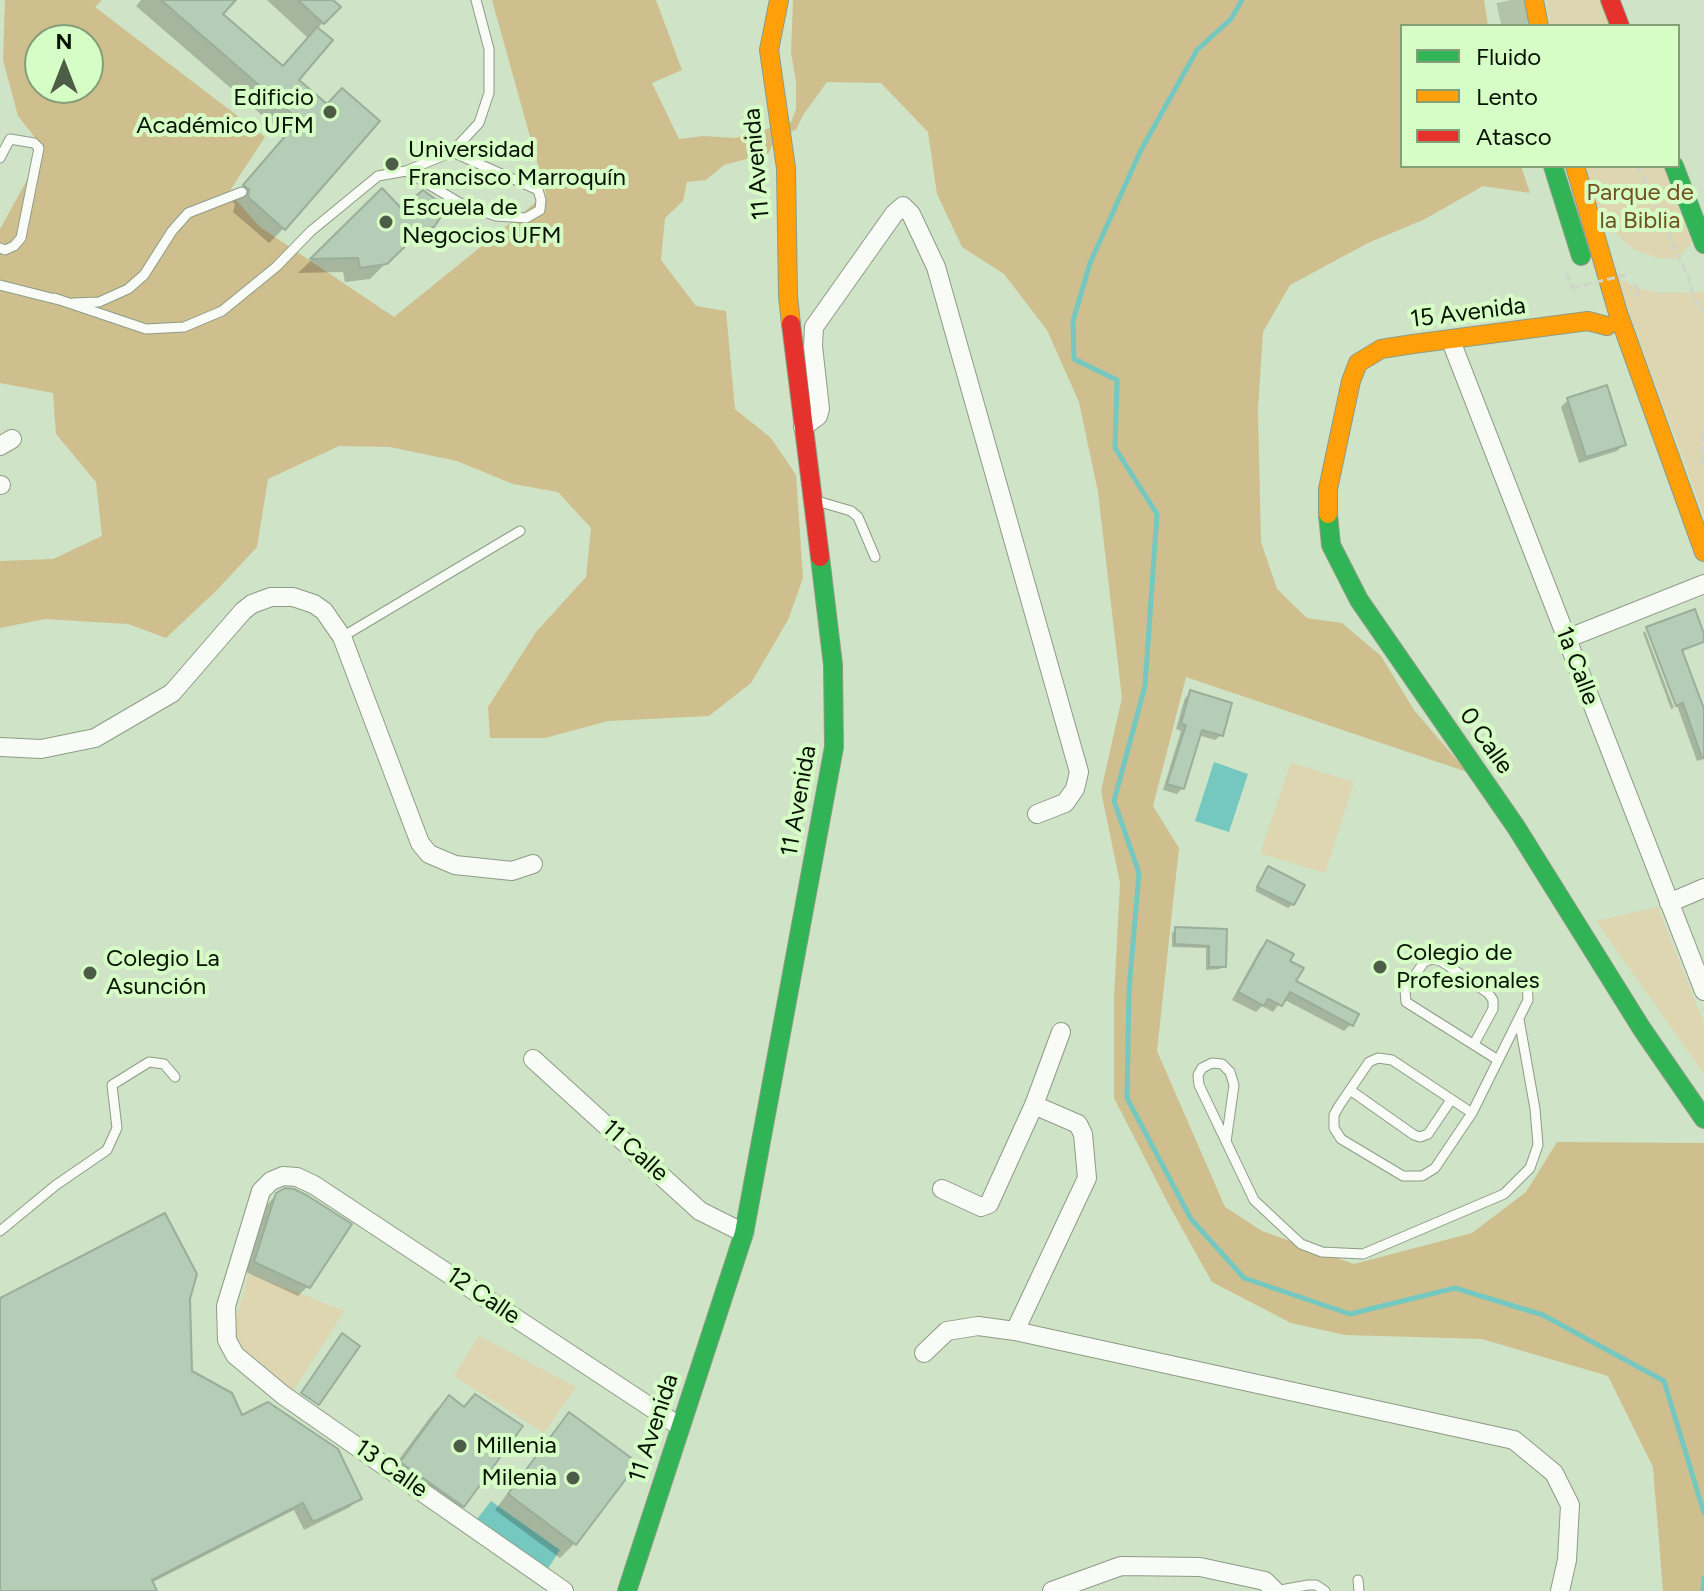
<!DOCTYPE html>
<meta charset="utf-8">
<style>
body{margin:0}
#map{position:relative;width:1704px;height:1591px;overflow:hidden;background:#cfe3c6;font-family:Figtree,sans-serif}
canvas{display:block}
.legend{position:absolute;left:1400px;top:24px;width:280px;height:144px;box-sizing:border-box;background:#d7fdc6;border:2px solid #849f78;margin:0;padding:10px 14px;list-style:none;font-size:24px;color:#071302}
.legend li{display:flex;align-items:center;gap:16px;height:40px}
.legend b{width:40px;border:2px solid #849f78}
.north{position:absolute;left:24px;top:24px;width:80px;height:80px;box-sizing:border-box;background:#d7fdc6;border:2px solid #849f78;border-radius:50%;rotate:0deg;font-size:22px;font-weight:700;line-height:32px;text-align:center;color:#071302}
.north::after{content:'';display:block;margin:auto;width:28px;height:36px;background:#4d5c47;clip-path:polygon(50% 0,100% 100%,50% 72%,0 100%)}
</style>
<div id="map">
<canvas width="1704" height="1591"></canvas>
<ul class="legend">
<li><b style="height:10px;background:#30b455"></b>Fluido</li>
<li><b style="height:10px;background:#ff9f0a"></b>Lento</li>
<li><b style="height:10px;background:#e5322d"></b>Atasco</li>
</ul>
<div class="north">N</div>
</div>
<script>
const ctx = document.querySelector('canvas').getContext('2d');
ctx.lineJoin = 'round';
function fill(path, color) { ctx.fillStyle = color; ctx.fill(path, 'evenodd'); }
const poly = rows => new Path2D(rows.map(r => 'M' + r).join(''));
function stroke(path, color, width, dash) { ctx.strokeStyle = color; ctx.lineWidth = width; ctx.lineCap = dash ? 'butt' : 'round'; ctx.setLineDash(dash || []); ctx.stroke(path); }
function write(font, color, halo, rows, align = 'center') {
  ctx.font = font + ' Figtree,sans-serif'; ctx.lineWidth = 8; ctx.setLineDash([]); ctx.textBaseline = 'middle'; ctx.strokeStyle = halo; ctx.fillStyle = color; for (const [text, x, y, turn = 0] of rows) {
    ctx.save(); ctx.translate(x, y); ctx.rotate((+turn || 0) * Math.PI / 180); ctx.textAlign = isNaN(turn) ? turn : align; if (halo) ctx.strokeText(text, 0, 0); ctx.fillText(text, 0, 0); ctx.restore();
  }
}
const green = poly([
 [1546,0,1600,0,1610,26,1550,26],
 [1577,166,1663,166,1692,243,1677,259,1657,258,1633,249,1613,231,1581,179],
 [1616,277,1633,286,1657,293,1704,292,1704,516],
 [1291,763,1354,782,1325,873,1260,853],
 [1658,907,1704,1024,1704,1074,1596,921],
 [249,1273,344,1311,289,1398,238,1354,234,1325],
 [479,1336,576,1387,544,1433,454,1376]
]);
const forest = poly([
 [5,0,102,0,95,7,265,137,229,192,260,227,394,317,546,194,492,0,656,0,682,70,652,83,679,139,704,136,735,138,791,122,796,109,796,81,791,53,793,0,1484,0,1488,26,1402,26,1402,166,1521,166,1530,193,1483,186,1425,219,1368,243,1290,285,1263,332,1258,410,1261,542,1277,589,1307,618,1342,623,1381,656,1414,710,1467,772,1186,677,1153,806,1179,848,1157,1051,1225,1207,1262,1231,1354,1264,1472,1233,1526,1192,1557,1142,1704,1143,1704,1591,1663,1591,1653,1467,1608,1376,1482,1339,1345,1335,1291,1323,1212,1282,1170,1207,1114,1098,1114,997,1120,883,1101,791,1122,698,1098,492,1079,402,1047,330,1004,274,962,247,937,194,928,132,881,83,827,82,803,115,796,130,775,137,769,153,724,165,706,180,687,182,683,201,665,218,661,260,696,306,726,311,735,409,771,438,796,475,803,578,788,620,751,683,709,716,608,721,545,738,490,738,488,707,536,632,586,577,591,528,558,492,513,484,457,461,390,447,339,446,268,479,257,547,217,590,166,638,128,624,45,619,0,628,0,561,53,559,102,536,96,482,56,434,53,393,0,383,0,229,44,149,18,116,3,60],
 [40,40,88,40,88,88,40,88]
]);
const water = poly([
 [1214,762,1248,774,1229,832,1195,821],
 [491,1501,560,1550,547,1570,477,1519]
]);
const shadow = poly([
 [141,0,233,0,220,14,282,68,308,38,267,0,330,0,338,7,317,29,296,80,326,106,284,228,269,243,233,212,235,204,230,200,286,136,136,6],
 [382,191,400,210,433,226,417,241,404,245,370,279,345,282,343,272,298,273],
 [1568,400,1624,444,1617,451,1579,463,1561,407],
 [1649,628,1704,641,1681,652,1704,715,1704,759,1697,761],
 [1645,631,1674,708,1671,709,1643,633],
 [1191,693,1221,735,1215,740,1198,735,1182,788,1177,794,1163,790,1181,731,1176,729,1185,698],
 [1268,869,1293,904,1288,908,1255,891],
 [1176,929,1225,931,1224,966,1220,969,1206,970,1206,948,1172,947,1172,933],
 [1267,942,1288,962,1294,982,1351,1024,1344,1031,1283,999,1273,1012,1262,1006,1256,1012,1232,1000,1260,949],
 [277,1194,308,1286,298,1296,246,1272,267,1205],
 [188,1299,190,1372,242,1417,359,1498,350,1507,304,1530,294,1510,151,1583,155,1591,0,1591,0,1300],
 [449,1397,463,1506,448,1521,386,1477,434,1412],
 [569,1415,575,1543,560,1558,495,1510,555,1430]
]);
const stream = poly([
 [1242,0,1231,19,1197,50,1141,150,1090,263,1073,321,1074,359,1117,380,1115,448,1157,514,1145,686,1114,801,1139,873,1129,990,1127,1098,1191,1219,1244,1278,1350,1314,1455,1288,1543,1315,1664,1381,1704,1513],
 [1703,1591,1704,1578]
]);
const building = poly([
 [161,0,236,0,223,14,283,66,317,27,333,40,299,80,327,104,342,88,380,121,285,230,248,197,249,189,243,185,299,120,161,0],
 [298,0,333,0,341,7,324,24,298,0],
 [382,188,401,208,423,190,447,208,434,227,421,231,387,264,360,268,358,258,310,259,382,188],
 [1607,385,1626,445,1586,457,1567,398,1607,385],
 [1695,609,1704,634,1704,642,1682,650,1704,709,1704,758,1702,758,1683,703,1676,706,1646,627,1695,609],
 [1190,690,1232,703,1223,736,1202,730,1184,789,1167,784,1186,725,1181,724,1190,690],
 [1268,866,1305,885,1294,905,1257,887,1268,866],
 [1175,927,1227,929,1226,967,1209,967,1209,946,1175,944,1175,927],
 [1267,940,1294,954,1290,961,1304,968,1296,981,1359,1014,1353,1026,1290,992,1282,1006,1268,999,1264,1006,1238,992,1267,940],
 [285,1188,294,1189,308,1196,352,1224,310,1288,254,1262,276,1193,285,1188],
 [165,1213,197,1274,190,1299,192,1371,232,1393,242,1415,268,1402,338,1449,362,1499,313,1522,303,1503,152,1580,157,1591,0,1591,0,1298,165,1213],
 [342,1333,360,1346,319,1405,301,1393,342,1333],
 [475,1394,523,1426,464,1507,400,1462,449,1395,464,1407,475,1394],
 [569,1412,638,1463,576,1545,508,1494,569,1412]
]);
const primaryTunnel = poly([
 [1511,0,1517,26]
]);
const path = poly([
 [1638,166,1688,277,1693,297,1704,312],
 [1566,273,1572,288],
 [1634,284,1640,292,1635,296],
 [1704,422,1701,461,1704,469]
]);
const lane = poly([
 [0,158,10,139,34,143,39,148,21,238,14,246,5,250,0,248],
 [406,171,460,203,496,216,526,218,540,210,541,200,538,190,452,152],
 [0,285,59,300],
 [54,298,146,329,184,327,222,311,276,267,311,231,378,176,406,171,452,152,479,123,489,93,489,49,476,0],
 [73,303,99,302,128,289,144,275,172,231,188,213,242,192],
 [817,501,851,511,858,517,875,557],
 [342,637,520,531],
 [1474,1044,1493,1009,1493,1000,1488,993,1441,961,1432,959,1424,962,1405,990,1406,1002,1498,1060],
 [1350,1090,1414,1135,1420,1137,1428,1134,1451,1100],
 [1472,1113,1392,1060,1378,1058,1369,1062,1339,1106,1334,1115,1334,1128,1341,1139,1403,1176,1422,1176,1435,1168,1472,1113,1528,1000,1527,980],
 [1226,1142,1234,1085,1230,1072,1222,1064,1212,1063,1202,1068,1198,1075,1199,1085,1254,1200,1301,1244,1322,1252,1363,1254,1504,1194,1530,1168,1538,1145,1535,1109,1519,1019],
 [0,1231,56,1185,107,1150,117,1128,112,1085,149,1062,164,1064,175,1077],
 [1358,1580,1359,1591],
 [1275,1591,1308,1585,1316,1585,1325,1591]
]);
const street = poly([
 [1451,341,1704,991],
 [803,427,818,416,820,409,813,346,814,327,894,214,903,206,911,214,936,267,1079,772,1075,789,1065,803,1037,814],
 [0,446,12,439],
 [0,485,1,485],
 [1566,639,1704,584],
 [0,747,41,749,95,738,172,693,243,611,252,604,271,597,293,597,314,604,324,611,342,637,420,843,429,854,455,865,512,871,533,864],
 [1669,903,1704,888],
 [533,1059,700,1211,744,1233],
 [1034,1105,1061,1032],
 [942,1189,981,1207,989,1204,1034,1105,1078,1124,1083,1134,1087,1178,1015,1331],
 [924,1353,947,1331,978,1326,1015,1331,1514,1440,1554,1473,1570,1505,1567,1560,1560,1591],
 [564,1591,283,1395,235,1355,227,1340,226,1306,261,1191,271,1181,283,1176,297,1177,314,1185,679,1426],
 [1052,1591,1121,1566,1200,1567,1265,1581,1275,1591]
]);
const fast = poly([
 [1553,166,1581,256],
 [1674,166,1704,244],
 [1328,514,1331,545,1359,600,1516,827,1642,1029,1704,1119],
 [627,1591,744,1233,834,747,833,665,820,557]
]);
const slow = poly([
 [779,0,769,50,786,168,788,296,791,324],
 [1534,0,1539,26],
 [1575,166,1618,313,1704,552],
 [1328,514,1328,489,1351,381,1358,363,1381,349,1413,344,1588,321,1607,326]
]);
const jam = poly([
 [1610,0,1620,26],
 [791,324,820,557]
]);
const pathBridge = poly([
 [1572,288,1626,275]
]);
const markers = [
 [330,112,8,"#4d5c47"],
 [392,164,8,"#4d5c47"],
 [386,222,8,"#4d5c47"],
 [1380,967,8,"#4d5c47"],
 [90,973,8,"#4d5c47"],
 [460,1446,8,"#4d5c47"],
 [573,1478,8,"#4d5c47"]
];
const poiNames = [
 ["Edificio",314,98,"right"],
 ["Académico UFM",314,126,"right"],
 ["Universidad",408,150],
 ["Francisco Marroquín",408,178],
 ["Escuela de",402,208],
 ["Negocios UFM",402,236],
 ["Colegio de",1396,953],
 ["Profesionales",1396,981],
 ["Colegio La",106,959],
 ["Asunción",106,987],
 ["Millenia",476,1446],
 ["Milenia",557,1478,"right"]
];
const streetNames = [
 ["11 Avenida",757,164,-95],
 ["15 Avenida",1468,313,-7],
 ["1a Calle",1577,666,69],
 ["0 Calle",1486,741,55],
 ["11 Avenida",799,801,-80],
 ["11 Calle",635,1151,42],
 ["12 Calle",483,1296,34],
 ["11 Avenida",654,1428,-72],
 ["13 Calle",391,1469,35]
];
const parkNames = [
 ["Parque de",1640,193],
 ["la Biblia",1640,221]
];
fill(green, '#ded6b1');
fill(forest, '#cfbf8e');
fill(water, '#75c8bf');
fill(shadow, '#0003');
stroke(stream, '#75c8bf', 5);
fill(building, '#b5ccb6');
stroke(building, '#9aae9b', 2);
stroke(primaryTunnel, '#b1c4a9', 30, [30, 15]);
stroke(lane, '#8d9c86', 11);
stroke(street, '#8d9c86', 20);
stroke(fast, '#8d9c86', 20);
stroke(slow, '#8d9c86', 20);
stroke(jam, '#8d9c86', 20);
stroke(path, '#ced5cb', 3, [8, 4]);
stroke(lane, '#f8fbf6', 9);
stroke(street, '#f8fbf6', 18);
stroke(fast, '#30b455', 18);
stroke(slow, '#ff9f0a', 18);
stroke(jam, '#e5322d', 18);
stroke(pathBridge, '#ced5cb', 3, [8, 4]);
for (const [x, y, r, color] of markers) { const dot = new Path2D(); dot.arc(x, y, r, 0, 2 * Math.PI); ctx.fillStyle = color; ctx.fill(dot); stroke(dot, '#d7fdc6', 3); }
write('24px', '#071302', '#d7fdc6', poiNames, 'left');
write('24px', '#071302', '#d7fdc6', streetNames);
write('24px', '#715120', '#d7fdc6', parkNames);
</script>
